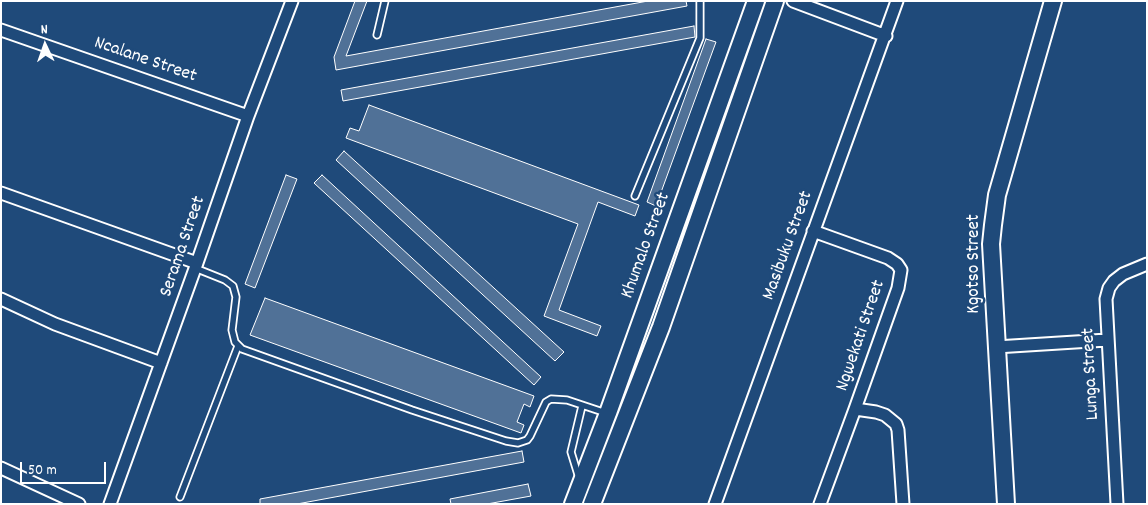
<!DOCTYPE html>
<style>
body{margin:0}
#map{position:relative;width:1148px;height:505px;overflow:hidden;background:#1f4a7a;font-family:Dekko,sans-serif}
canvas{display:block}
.frame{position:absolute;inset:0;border:2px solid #fff;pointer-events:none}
.north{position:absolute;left:20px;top:20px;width:50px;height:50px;-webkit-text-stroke:4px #1f4a7a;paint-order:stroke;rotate:357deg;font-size:14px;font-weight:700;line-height:20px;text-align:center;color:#fff}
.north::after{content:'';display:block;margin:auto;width:18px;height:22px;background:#fff;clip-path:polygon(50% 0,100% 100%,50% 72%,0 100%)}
.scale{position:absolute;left:20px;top:462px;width:86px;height:22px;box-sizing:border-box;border:2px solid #fff;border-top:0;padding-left:6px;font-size:15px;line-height:18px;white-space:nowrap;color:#fff;-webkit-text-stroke:4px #1f4a7a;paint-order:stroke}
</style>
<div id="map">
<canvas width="1148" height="505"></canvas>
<div class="frame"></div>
<div class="north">N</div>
<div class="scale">50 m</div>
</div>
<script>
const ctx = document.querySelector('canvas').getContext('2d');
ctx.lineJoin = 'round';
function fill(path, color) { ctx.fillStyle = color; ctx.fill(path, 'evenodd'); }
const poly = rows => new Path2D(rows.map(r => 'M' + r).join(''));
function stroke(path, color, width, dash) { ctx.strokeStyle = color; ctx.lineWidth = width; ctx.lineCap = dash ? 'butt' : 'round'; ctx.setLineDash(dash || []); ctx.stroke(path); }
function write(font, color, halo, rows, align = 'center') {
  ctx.font = font + ' Dekko,sans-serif'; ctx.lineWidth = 5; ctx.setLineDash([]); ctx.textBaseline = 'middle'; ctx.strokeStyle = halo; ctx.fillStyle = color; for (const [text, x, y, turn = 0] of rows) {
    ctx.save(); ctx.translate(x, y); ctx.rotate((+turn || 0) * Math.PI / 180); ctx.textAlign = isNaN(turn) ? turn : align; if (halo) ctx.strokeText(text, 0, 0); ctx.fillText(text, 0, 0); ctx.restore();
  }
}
const building = poly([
 [355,1,367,1,346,56,648,1,686,1,687,6,336,70,334,57,355,1],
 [694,26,695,37,343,101,341,90,694,26],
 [706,39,716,42,656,206,647,202,706,39],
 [369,105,639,205,635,216,598,202,559,310,601,326,597,336,544,316,578,224,346,138,350,128,359,131,369,105],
 [344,151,564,352,555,361,336,160,344,151],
 [286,175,297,179,255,288,245,284,286,175],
 [322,175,541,377,534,385,314,183,322,175],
 [265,298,534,396,530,407,524,404,517,422,524,425,521,433,250,335,265,298],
 [522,451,524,462,297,504,260,504,260,499,522,451],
 [528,484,531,496,487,504,451,504,450,499,528,484]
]);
const lane = poly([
 [377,35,385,1],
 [635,196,700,38,700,1],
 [195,268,225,280,233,286,236,297,232,330,235,342,242,349,412,410,506,441,518,443,527,440,530,436,546,402,551,399,567,400,606,413],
 [579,478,571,452,582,406],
 [180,497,238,346]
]);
const street = poly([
 [793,1,886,36],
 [1,30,248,116],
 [1,193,197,263],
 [813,231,888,258,897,264,901,270,898,288,855,409,820,504],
 [1,299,55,324,161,363],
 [996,347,1107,340],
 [855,409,876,412,885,415,896,424,898,430,903,504],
 [1,468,79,504],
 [110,504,197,263,248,116,292,1],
 [715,504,897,1],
 [1117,504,1106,299,1109,288,1114,281,1123,274,1147,264]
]);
const secondary = poly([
 [573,504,608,413,756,1],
 [592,504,661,327,775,1],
 [1006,504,991,244,993,225,997,195,1053,1]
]);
const streetNames = [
 ["Ncalane Street",145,61,19],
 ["Khumalo Street",647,246,-70],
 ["Masibuku Street",789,246,-70],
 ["Serama Street",184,247,-71],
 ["Kgotso Street",975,264,-90],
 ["Ngwekati Street",862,336,-71],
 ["Lunga Street",1092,374,-93]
];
fill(building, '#507197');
stroke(building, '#fff', 1);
stroke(lane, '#fff', 9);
stroke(street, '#fff', 15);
stroke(secondary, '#fff', 20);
stroke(lane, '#1f4a7a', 5.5);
stroke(street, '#1f4a7a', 11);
stroke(secondary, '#1f4a7a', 16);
write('19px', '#fff', '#1f4a7a', streetNames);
</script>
